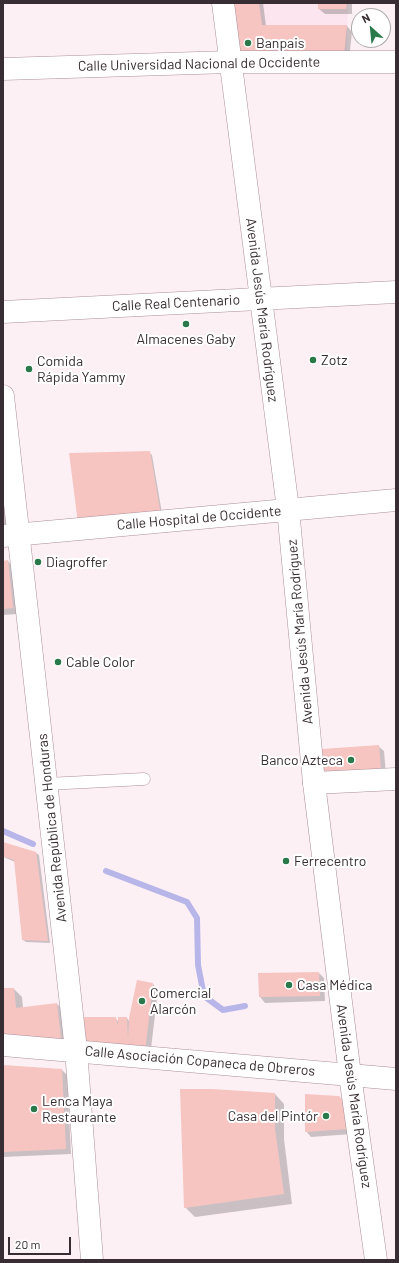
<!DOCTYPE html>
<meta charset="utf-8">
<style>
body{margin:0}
#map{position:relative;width:399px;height:1263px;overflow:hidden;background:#fdf0f5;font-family:Barlow,sans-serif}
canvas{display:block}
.frame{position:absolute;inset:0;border:4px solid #382d32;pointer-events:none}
.north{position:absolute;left:351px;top:8px;width:40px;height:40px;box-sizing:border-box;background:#fff;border:1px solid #afabad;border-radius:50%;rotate:333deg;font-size:11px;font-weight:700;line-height:16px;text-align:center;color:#382d32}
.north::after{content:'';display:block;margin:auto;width:14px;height:18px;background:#29794a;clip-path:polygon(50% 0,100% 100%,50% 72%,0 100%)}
.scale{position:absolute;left:8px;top:1237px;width:63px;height:18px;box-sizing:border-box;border:2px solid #382d32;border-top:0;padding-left:5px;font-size:12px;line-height:14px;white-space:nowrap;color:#382d32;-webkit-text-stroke:3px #fff;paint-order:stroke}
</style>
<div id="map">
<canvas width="399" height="1263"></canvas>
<div class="frame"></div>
<div class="north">N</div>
<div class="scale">20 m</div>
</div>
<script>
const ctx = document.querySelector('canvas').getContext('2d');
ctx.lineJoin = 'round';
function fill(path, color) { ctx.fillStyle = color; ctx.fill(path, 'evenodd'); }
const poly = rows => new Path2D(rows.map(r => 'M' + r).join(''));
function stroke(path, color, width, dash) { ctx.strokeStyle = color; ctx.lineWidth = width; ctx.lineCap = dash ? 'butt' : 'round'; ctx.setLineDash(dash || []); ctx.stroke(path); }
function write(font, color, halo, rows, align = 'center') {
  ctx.font = font + ' Barlow,sans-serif'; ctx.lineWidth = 4; ctx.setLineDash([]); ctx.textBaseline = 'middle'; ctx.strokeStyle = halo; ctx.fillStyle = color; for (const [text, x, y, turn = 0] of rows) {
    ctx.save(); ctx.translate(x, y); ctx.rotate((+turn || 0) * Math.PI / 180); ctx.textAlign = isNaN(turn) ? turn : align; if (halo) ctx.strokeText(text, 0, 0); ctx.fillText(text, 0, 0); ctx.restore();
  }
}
const built = poly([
 [226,3,348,3,347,58,233,58]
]);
const shadow = poly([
 [231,3,263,3,266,26,347,26,352,32,349,60,243,59],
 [319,3,352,3,352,14,325,14,319,9],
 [149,452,152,455,163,519,70,454],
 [3,475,10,540,3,541],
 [8,561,13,567,18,614,3,615,3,562],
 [378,746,384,751,386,775,323,750],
 [3,843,36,853,39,855,50,943,26,942,23,940,15,862,6,858,3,856],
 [319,973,324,978,325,1001,265,1003,260,997,259,974],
 [153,984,158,990,150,1057,127,1061,115,1018,119,1022,127,1018,129,1021],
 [3,989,14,989,22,997,23,1008,57,1004,65,1012,69,1055,3,1049],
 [3,1066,62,1070,67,1075,71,1154,3,1157],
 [275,1094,284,1104,284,1139,292,1204,195,1217,185,1207],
 [344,1102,352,1134,311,1137,306,1131]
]);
const stream = poly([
 [3,831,33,844],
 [106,871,187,902,197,918,198,965,204,996,223,1010,245,1006]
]);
const building = poly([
 [230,3,259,3,262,25,347,25,344,55,237,54],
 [318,3,347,3,346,9,318,9],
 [150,451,161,516,78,523,69,453],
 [8,560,13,608,3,609,3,561],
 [379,745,381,770,324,775,322,749],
 [3,842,36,852,48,941,22,940,14,860,3,856],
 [319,972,320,996,259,997,258,973],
 [137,980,153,983,145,1052,78,1049,75,1017,116,1017,118,1027,118,1017,127,1017,128,1040,129,1018],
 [3,988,14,988,16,1008,57,1003,62,1048,3,1043],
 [3,1065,62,1069,66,1149,3,1152],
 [180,1089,212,1089,275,1093,275,1129,284,1194,184,1208],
 [305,1094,339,1096,346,1103,347,1129,305,1132]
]);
const service = poly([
 [47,784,144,779]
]);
const minor = poly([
 [3,69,230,62,396,62],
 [3,396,76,1050,92,1260],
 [314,783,396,779],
 [3,1045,350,1075]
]);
const tertiary = poly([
 [223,3,288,509,314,783,350,1075,376,1260],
 [3,312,396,292],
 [3,536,396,500],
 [350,1075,396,1079]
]);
const markers = [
 [248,43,4,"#29794a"],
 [186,324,4,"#29794a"],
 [313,360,4,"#29794a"],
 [29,369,4,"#29794a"],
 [38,562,4,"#29794a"],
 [58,662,4,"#29794a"],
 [351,760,4,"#29794a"],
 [286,861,4,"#29794a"],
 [289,985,4,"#29794a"],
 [142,1001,4,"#29794a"],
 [34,1109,4,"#29794a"],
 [326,1116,4,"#29794a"]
];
const poiNames = [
 ["Banpais",256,43],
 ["Almacenes Gaby",186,339,"center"],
 ["Zotz",321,360],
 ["Comida",37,361],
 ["Rápida Yammy",37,377],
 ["Diagroffer",46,562],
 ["Cable Color",66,662],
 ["Banco Azteca",343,760,"right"],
 ["Ferrecentro",294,861],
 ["Casa Médica",297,985],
 ["Comercial",150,993],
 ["Alarcón",150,1009],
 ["Lenca Maya",42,1101],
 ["Restaurante",42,1117],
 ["Casa del Pintór",318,1116,"right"]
];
const streetNames = [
 ["Calle Universidad Nacional de Occidente",199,64,-1],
 ["Calle Real Centenario",176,303,-3],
 ["Avenida Jesús María Rodríguez",262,310,83],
 ["Calle Hospital de Occidente",199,518,-5],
 ["Avenida Jesús María Rodríguez",300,632,-95],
 ["Avenida República de Honduras",52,828,-96],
 ["Calle Asociación Copaneca de Obreros",200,1061,5],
 ["Avenida Jesús María Rodríguez",354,1096,82]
];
fill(built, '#fce5ee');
fill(shadow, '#0003');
stroke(stream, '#b8b6e9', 6);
fill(building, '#f7c5c1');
stroke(service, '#aa8f9a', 13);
stroke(minor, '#aa8f9a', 23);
stroke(tertiary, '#aa8f9a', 23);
stroke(service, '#fff', 12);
stroke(minor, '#fff', 22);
stroke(tertiary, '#fff', 22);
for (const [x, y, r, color] of markers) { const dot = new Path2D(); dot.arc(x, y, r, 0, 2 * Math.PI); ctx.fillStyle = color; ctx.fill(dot); stroke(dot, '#fff', 1.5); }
write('14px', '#382d32', '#fff', poiNames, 'left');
write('14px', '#382d32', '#fff', streetNames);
</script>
